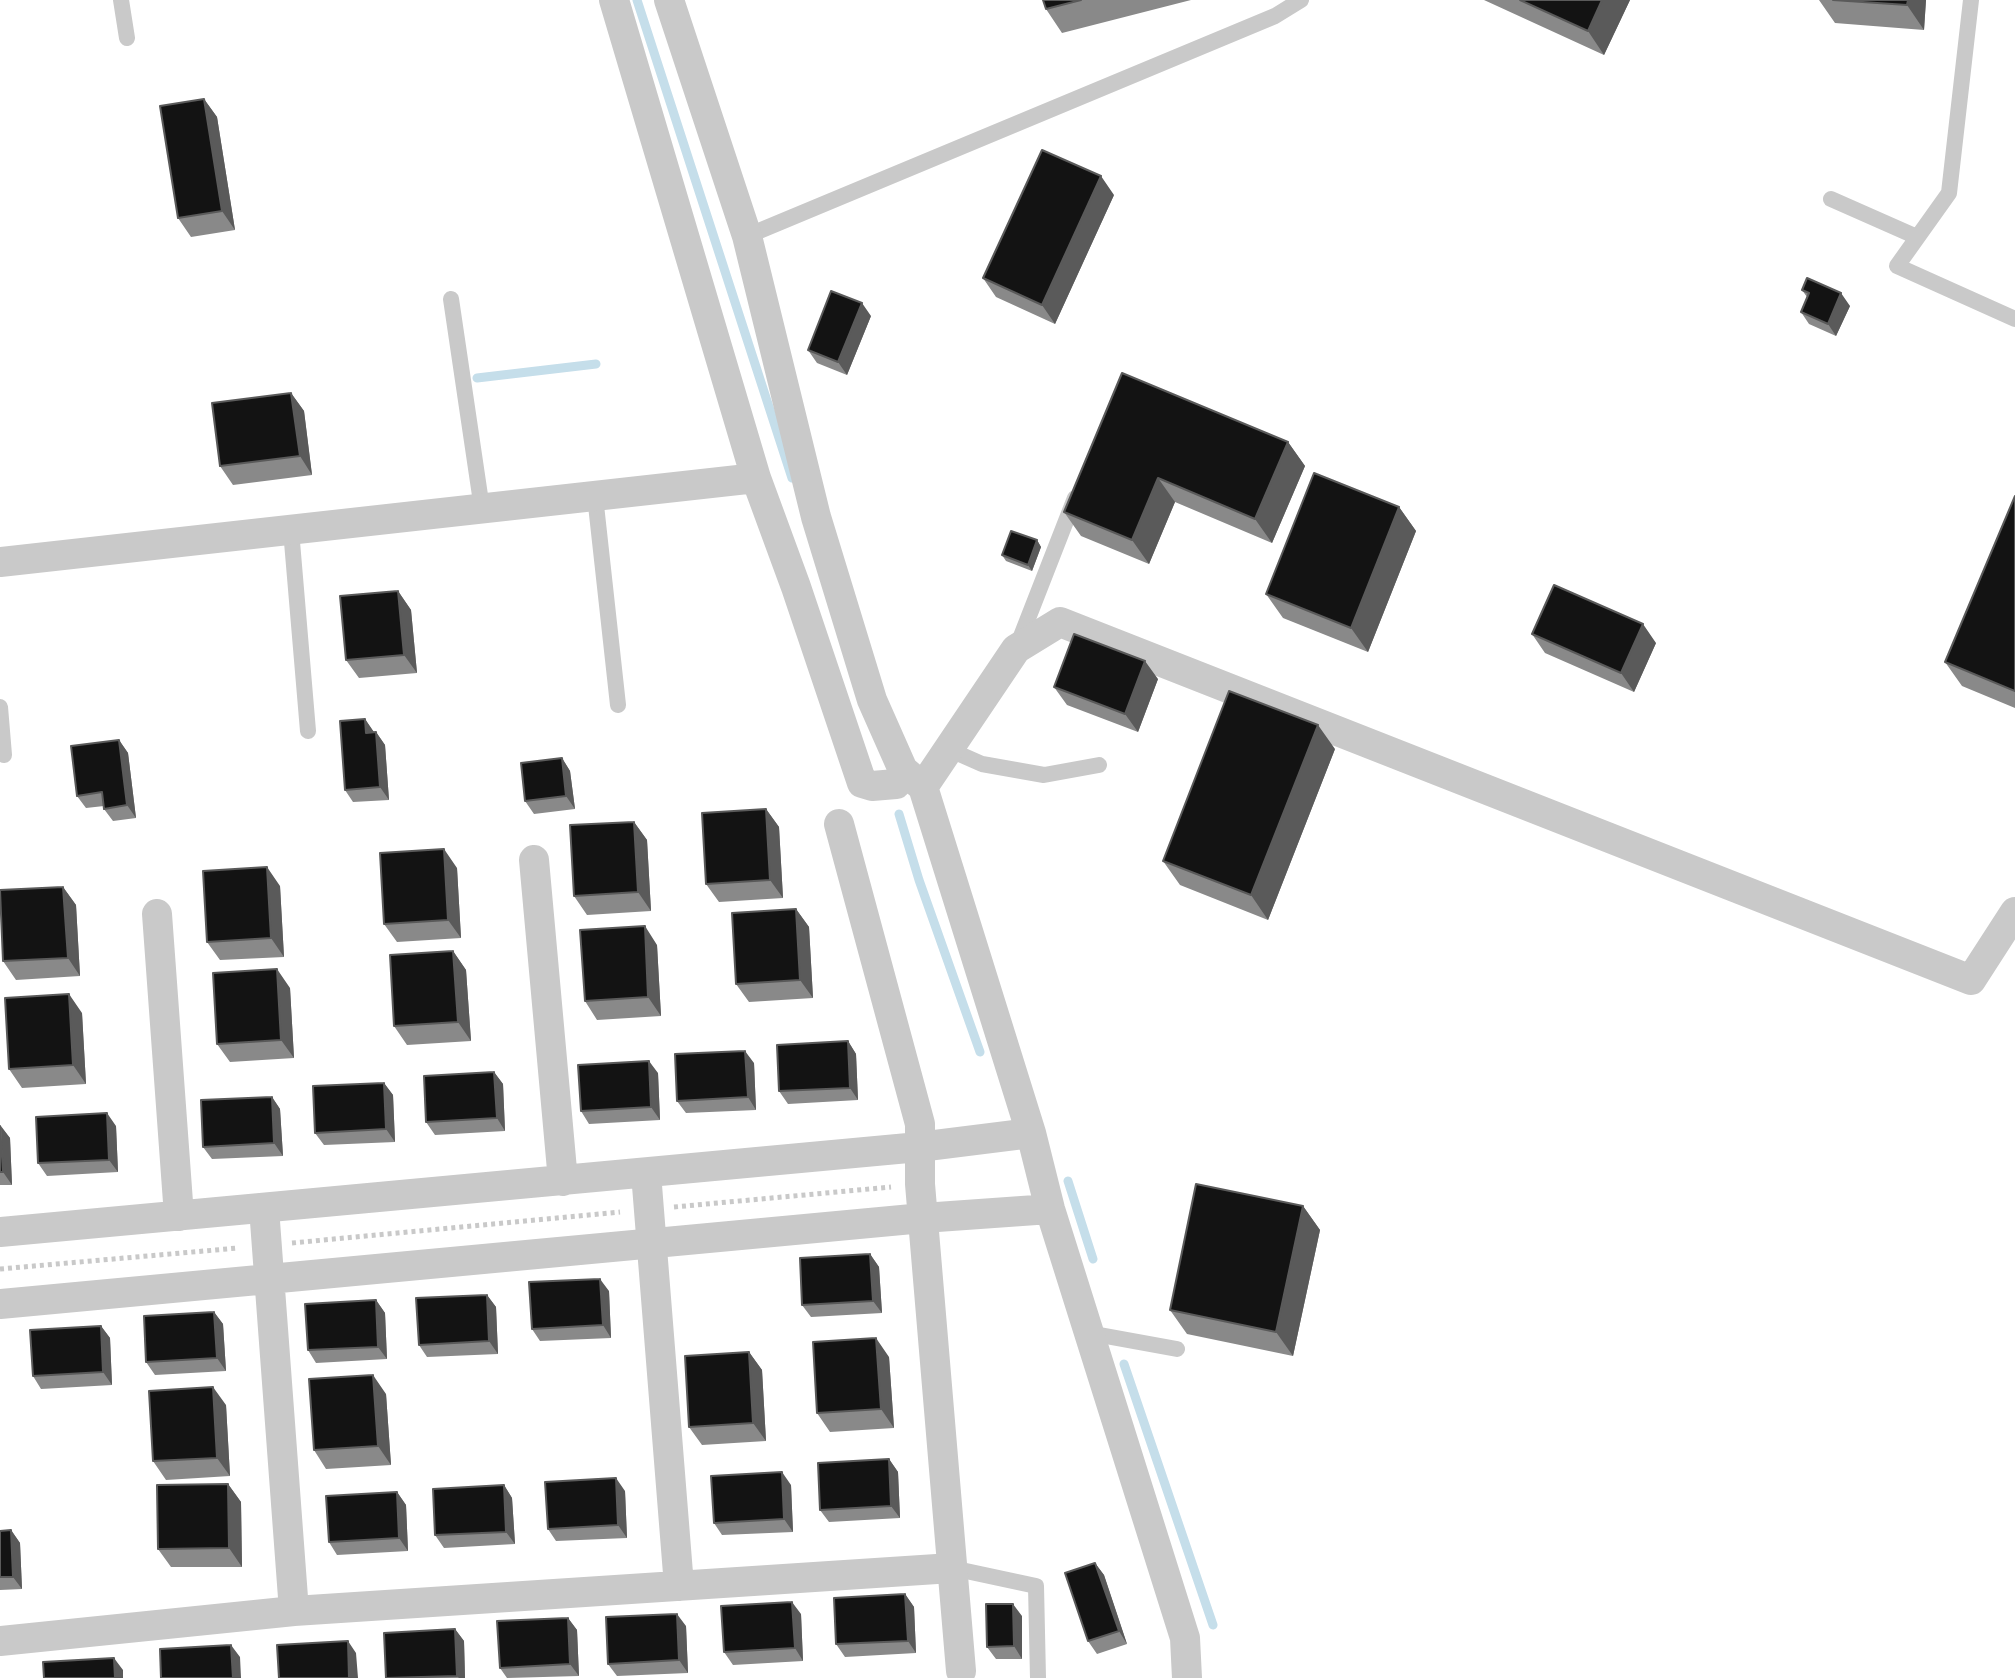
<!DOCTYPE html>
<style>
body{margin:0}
canvas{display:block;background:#fff}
</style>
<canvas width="2015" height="1678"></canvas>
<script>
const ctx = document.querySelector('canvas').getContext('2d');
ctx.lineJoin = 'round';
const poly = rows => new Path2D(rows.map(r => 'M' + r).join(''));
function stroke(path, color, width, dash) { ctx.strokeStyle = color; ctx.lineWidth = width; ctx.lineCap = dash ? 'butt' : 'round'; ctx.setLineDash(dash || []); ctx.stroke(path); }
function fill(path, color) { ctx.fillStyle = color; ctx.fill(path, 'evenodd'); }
const stream = poly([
 [637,0,792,478],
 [477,378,596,364],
 [899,814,919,880,980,1052],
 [1068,1181,1093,1259],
 [1124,1364,1213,1625]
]);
const path = poly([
 [674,1207,891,1187],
 [292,1243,620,1212],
 [0,1269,238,1248]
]);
const service = poly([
 [121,0,127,38],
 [1971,0,1949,193,1897,266,2015,319],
 [1831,199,1917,237],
 [747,236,1275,16,1301,0],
 [451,299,482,509],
 [595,496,618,705],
 [291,530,308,731],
 [1018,644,1075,498],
 [0,707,4,755],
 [948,749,982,764,1044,775,1099,765],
 [1089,1333,1177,1349],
 [952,1568,1036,1586,1038,1678]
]);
const minor = poly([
 [614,0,756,478,796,587,862,783,872,786,896,784,903,770,923,787,1031,1133,1050,1209,1185,1638,1187,1678],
 [669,0,747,236,816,517,872,700,903,770],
 [0,562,756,478],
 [923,787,1016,649,1060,622,1971,980,2015,912],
 [839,824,920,1124,920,1184,961,1671],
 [534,860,563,1181],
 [157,914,179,1216],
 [646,1173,679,1586],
 [264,1208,294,1611],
 [0,1232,919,1147,1031,1133],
 [0,1304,923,1218,1050,1209],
 [0,1641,294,1611,952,1568]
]);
const wall = poly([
 [1043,0,1191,0,1062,33,1046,9],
 [1484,0,1630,0,1604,55],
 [1819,0,1926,0,1924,30,1835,23],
 [204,99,217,117,235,230,191,237,178,218],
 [1114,195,1055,324,996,297,983,278],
 [1802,290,1850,306,1836,336,1809,324,1801,312,1807,297],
 [871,316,847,375,817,363,808,350],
 [1122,373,1288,442,1305,466,1272,543,1175,502,1149,564,1081,536,1064,512],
 [291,393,304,411,312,475,233,485,220,466],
 [2015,496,2015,708,1962,686,1945,662],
 [1399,507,1416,531,1368,652,1283,618,1266,594],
 [1037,540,1041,547,1032,571,1006,561,1002,555],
 [398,591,411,610,417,673,359,678,346,660],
 [1532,634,1656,643,1634,692,1545,653],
 [1158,679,1138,732,1067,705,1054,687],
 [365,719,374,733,376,732,385,745,389,800,353,802,345,790],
 [119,740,128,753,136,818,113,821,104,809,104,806,86,808,77,796],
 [1335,749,1268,920,1180,885,1163,861],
 [562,758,570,771,575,809,534,814,525,801],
 [766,809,779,827,783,898,719,902,706,884],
 [634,822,647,840,651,911,587,915,574,896],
 [457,868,461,938,397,942,384,924],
 [280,886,284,957,220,960,207,942],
 [63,887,76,905,80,976,16,980,3,961],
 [796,909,809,927,813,998,749,1002,736,984],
 [657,945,661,1016,597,1020,585,1001],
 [453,951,466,970,471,1041,407,1045,394,1026],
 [290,988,294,1058,230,1062,217,1044],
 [82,1013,86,1084,22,1088,9,1069],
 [848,1041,856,1054,858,1100,788,1104,779,1091],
 [754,1063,756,1110,686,1113,677,1101],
 [494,1072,503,1084,505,1131,435,1135,426,1122],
 [658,1073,660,1120,589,1124,581,1111],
 [384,1083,393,1095,395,1142,324,1145,315,1133],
 [272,1097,280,1109,283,1156,212,1159,203,1147],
 [0,1126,10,1138,12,1185,0,1185],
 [116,1126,118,1172,47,1176,38,1163],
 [1303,1206,1320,1230,1293,1356,1187,1334,1170,1310],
 [870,1254,879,1267,882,1313,811,1317,802,1305],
 [609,1291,611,1338,540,1341,532,1329],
 [487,1295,496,1307,498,1354,427,1357,419,1345],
 [376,1300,385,1313,387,1359,316,1363,308,1350],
 [214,1312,223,1324,226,1371,155,1375,146,1362],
 [101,1326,110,1338,112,1385,41,1389,33,1376],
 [749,1352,762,1370,766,1441,702,1445,689,1427],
 [889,1357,894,1428,830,1432,817,1413],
 [386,1394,391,1465,326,1469,314,1450],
 [226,1405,230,1476,166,1480,153,1461],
 [889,1459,898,1472,900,1518,829,1522,820,1510],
 [228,1484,241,1502,242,1567,171,1567,158,1549],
 [504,1485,512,1498,515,1544,444,1548,435,1535],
 [791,1485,793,1532,722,1535,714,1523],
 [625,1491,627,1538,556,1541,548,1529],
 [397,1492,406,1505,408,1551,337,1555,329,1542],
 [11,1530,20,1543,22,1589,0,1590,0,1531],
 [1095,1563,1104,1575,1127,1644,1097,1654,1088,1641],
 [905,1594,914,1607,916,1653,845,1657,836,1644],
 [801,1614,803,1661,733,1665,724,1652],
 [1022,1616,1022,1659,996,1659,987,1647],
 [568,1618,577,1630,579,1676,507,1678,500,1668],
 [686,1626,688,1673,617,1676,608,1664],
 [455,1629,464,1641,465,1678,386,1678]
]);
const shadedWall = poly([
 [1602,0,1630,0,1604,55,1588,31],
 [1908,0,1926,0,1924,30,1907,5],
 [204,99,217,117,235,230,222,211],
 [1101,176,1114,195,1055,324,1042,305],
 [1841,293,1850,306,1836,336,1828,324],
 [862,303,871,316,847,375,838,362],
 [291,393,304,411,312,475,300,456],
 [1288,442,1305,466,1272,543,1255,519],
 [1158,478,1175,502,1149,564,1132,540],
 [1399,507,1416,531,1368,652,1351,628],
 [1037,540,1041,547,1032,571,1028,565],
 [398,591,411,610,417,673,404,655],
 [1643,624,1656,643,1634,692,1621,673],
 [1145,661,1158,679,1138,732,1125,714],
 [365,719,374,732,375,746,366,733],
 [1318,725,1335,749,1268,920,1251,895],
 [376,732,385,745,389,800,380,787],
 [119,740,128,753,136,818,127,805],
 [562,758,570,771,575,809,566,796],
 [766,809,779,827,783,898,770,880],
 [634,822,647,840,651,911,638,892],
 [444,849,457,868,461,938,448,920],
 [267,867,280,886,284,957,271,938],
 [63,887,76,905,80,976,68,958],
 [796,909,809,927,813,998,800,980],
 [645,926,657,945,661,1016,648,997],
 [453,951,466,970,471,1041,458,1022],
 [277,969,290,988,294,1058,281,1040],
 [69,994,82,1013,86,1084,73,1065],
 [848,1041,856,1054,858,1100,850,1088],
 [745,1051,754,1063,756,1110,748,1097],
 [649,1061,658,1073,660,1120,651,1107],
 [494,1072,503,1084,505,1131,497,1118],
 [384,1083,393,1095,395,1142,386,1129],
 [272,1097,280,1109,283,1156,274,1143],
 [107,1113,116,1126,118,1172,109,1160],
 [1,1126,10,1138,12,1185,3,1172],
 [1303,1206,1320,1230,1293,1356,1276,1332],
 [870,1254,879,1267,882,1313,873,1301],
 [600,1279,609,1291,611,1338,603,1325],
 [487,1295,496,1307,498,1354,489,1341],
 [376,1300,385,1313,387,1359,378,1347],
 [214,1312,223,1324,226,1371,217,1358],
 [101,1326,110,1338,112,1385,103,1372],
 [876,1338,889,1357,894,1428,881,1409],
 [749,1352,762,1370,766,1441,753,1423],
 [373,1375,386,1394,391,1465,378,1446],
 [213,1387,226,1405,230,1476,217,1458],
 [889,1459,898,1472,900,1518,891,1506],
 [782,1472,791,1485,793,1532,784,1519],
 [616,1478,625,1491,627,1538,618,1525],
 [228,1484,241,1502,242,1567,229,1548],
 [504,1485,512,1498,515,1544,506,1532],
 [397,1492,406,1505,408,1551,399,1538],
 [11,1530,20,1543,22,1589,13,1577],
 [1095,1563,1104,1575,1127,1644,1119,1631],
 [905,1594,914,1607,916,1653,908,1641],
 [792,1602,801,1614,803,1661,795,1648],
 [1013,1604,1022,1616,1022,1659,1014,1646],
 [677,1614,686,1626,688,1673,679,1660],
 [568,1618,577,1630,579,1676,570,1664],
 [455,1629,464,1641,465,1678,459,1678,457,1676],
 [348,1641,356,1653,358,1678,349,1678],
 [231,1645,240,1657,241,1678,233,1678],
 [114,1658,123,1670,123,1678,115,1678]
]);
const building = poly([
 [1043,0,1081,0,1046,9,1043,0],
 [1520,0,1602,0,1588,31,1520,0],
 [1833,0,1908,0,1907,5,1833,0],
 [204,99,222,211,178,218,160,106,204,99],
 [1042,150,1101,176,1042,305,983,278,1042,150],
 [1807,278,1841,293,1828,324,1801,312,1809,293,1802,290,1807,278],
 [831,291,862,303,838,362,808,350,831,291],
 [1122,373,1288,442,1255,519,1158,478,1132,540,1064,512,1122,373],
 [291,393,300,456,220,466,212,403,291,393],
 [1314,473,1399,507,1351,628,1266,594,1314,473],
 [2015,496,2015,691,1945,662,2015,496],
 [1011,531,1037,540,1028,565,1002,555,1011,531],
 [1554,585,1643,624,1621,673,1532,634,1554,585],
 [398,591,404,655,346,660,340,596,398,591],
 [1074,634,1145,661,1125,714,1054,687,1074,634],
 [1229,691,1318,725,1251,895,1163,861,1229,691],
 [365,719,366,733,376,732,380,787,345,790,340,721,365,719],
 [119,740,127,805,104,809,102,792,77,796,71,746,119,740],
 [562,758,566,796,525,801,521,763,562,758],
 [766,809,770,880,706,884,702,813,766,809],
 [634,822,638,892,574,896,570,825,634,822],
 [444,849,448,920,384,924,380,853,444,849],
 [267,867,271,938,207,942,203,871,267,867],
 [63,887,68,958,3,961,0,890,63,887],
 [796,909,800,980,736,984,732,913,796,909],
 [645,926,648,997,585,1001,580,930,645,926],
 [453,951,458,1022,394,1026,390,955,453,951],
 [277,969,281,1040,217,1044,213,973,277,969],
 [69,994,73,1065,9,1069,5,998,69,994],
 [848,1041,850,1088,779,1091,777,1045,848,1041],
 [745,1051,748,1097,677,1101,675,1054,745,1051],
 [649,1061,651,1107,581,1111,578,1065,649,1061],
 [494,1072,497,1118,426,1122,424,1076,494,1072],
 [384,1083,386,1129,315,1133,313,1086,384,1083],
 [272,1097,274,1143,203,1147,201,1100,272,1097],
 [107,1113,109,1160,38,1163,36,1117,107,1113],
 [0,1126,3,1172,0,1172,0,1126],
 [1196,1184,1303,1206,1276,1332,1170,1310,1196,1184],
 [870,1254,873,1301,802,1305,800,1258,870,1254],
 [600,1279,603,1325,532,1329,529,1282,600,1279],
 [487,1295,489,1341,419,1345,416,1298,487,1295],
 [376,1300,378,1347,308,1350,305,1304,376,1300],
 [214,1312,217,1358,146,1362,144,1316,214,1312],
 [101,1326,103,1372,33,1376,30,1330,101,1326],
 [876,1338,881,1409,817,1413,813,1342,876,1338],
 [749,1352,753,1423,689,1427,685,1356,749,1352],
 [373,1375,378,1446,314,1450,309,1379,373,1375],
 [213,1387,217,1458,153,1461,149,1391,213,1387],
 [889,1459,891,1506,820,1510,818,1463,889,1459],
 [782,1472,784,1519,714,1523,711,1476,782,1472],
 [616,1478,618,1525,548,1529,545,1482,616,1478],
 [228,1484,229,1548,158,1549,157,1485,228,1484],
 [504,1485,506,1532,435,1535,433,1489,504,1485],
 [397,1492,399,1538,329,1542,326,1496,397,1492],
 [11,1530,13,1577,0,1577,0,1531,11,1530],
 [1095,1563,1119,1631,1088,1641,1065,1573,1095,1563],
 [905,1594,908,1641,836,1644,834,1598,905,1594],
 [792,1602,795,1648,724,1652,721,1606,792,1602],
 [986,1604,1013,1604,1014,1646,987,1647,986,1604],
 [677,1614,679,1660,608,1664,606,1617,677,1614],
 [568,1618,570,1664,500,1668,497,1621,568,1618],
 [455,1629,457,1676,386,1678,384,1633,455,1629],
 [348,1641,349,1678,279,1678,277,1645,348,1641],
 [231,1645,233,1678,161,1678,160,1649,231,1645],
 [114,1658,115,1678,44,1678,43,1662,114,1658]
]);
stroke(stream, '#c5deea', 9);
stroke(path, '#c9c9c9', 5, [4, 4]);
stroke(service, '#c9c9c9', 16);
stroke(minor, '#c9c9c9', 30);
fill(wall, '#898989');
fill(shadedWall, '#5a5a5a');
fill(building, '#131313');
stroke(building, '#5a5a5a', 2);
</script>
